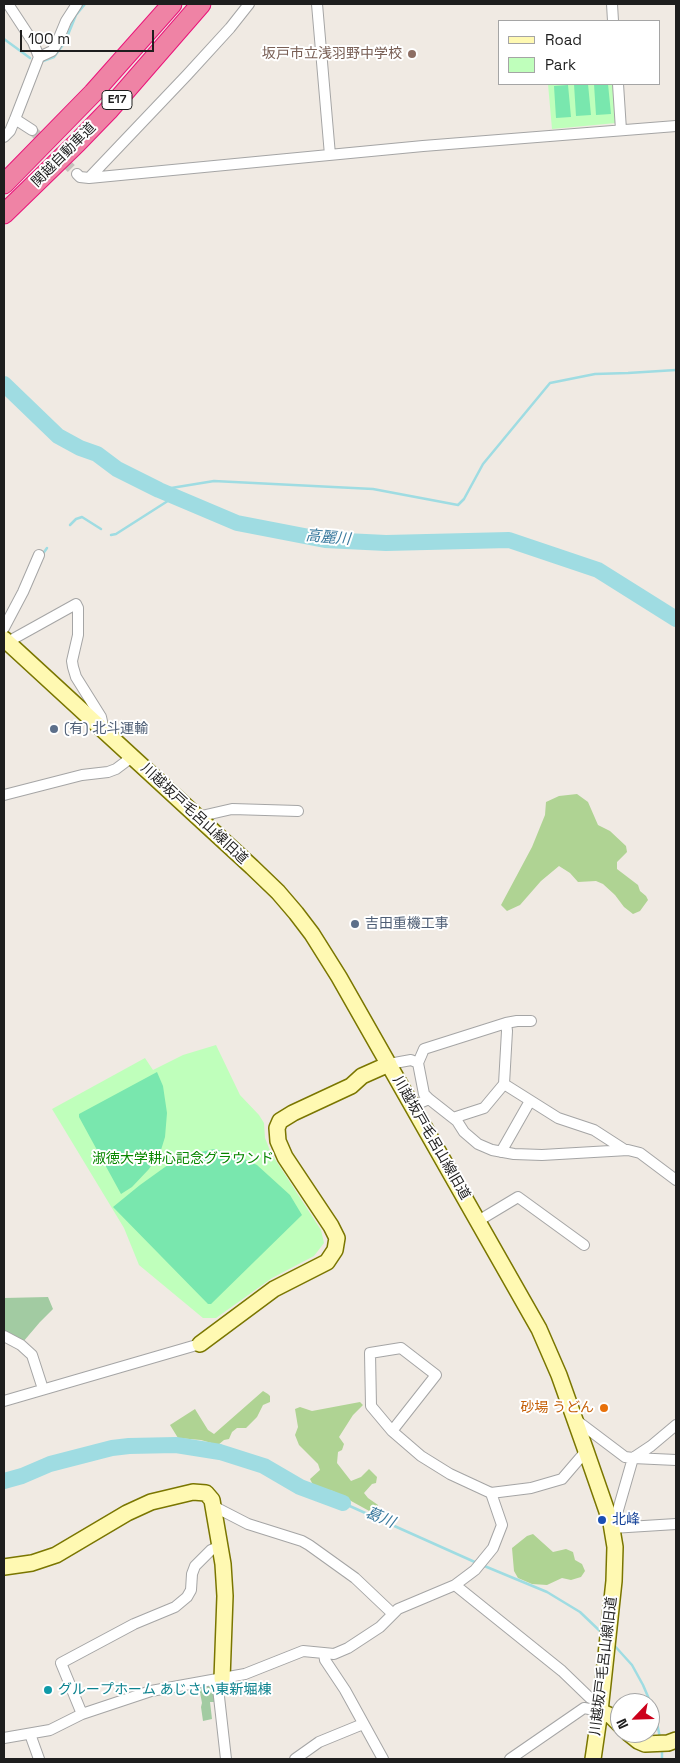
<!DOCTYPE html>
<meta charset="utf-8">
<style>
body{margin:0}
#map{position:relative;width:680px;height:1763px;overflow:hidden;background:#f0eae3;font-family:"Space Grotesk",sans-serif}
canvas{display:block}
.frame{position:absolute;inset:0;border:5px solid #1e1e1e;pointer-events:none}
.legend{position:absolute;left:498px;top:20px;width:162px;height:65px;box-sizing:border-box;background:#fff;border:1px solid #a5a5a5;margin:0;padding:6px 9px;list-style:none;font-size:15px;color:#1e1e1e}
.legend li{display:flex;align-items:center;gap:10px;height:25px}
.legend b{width:25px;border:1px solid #a5a5a5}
.north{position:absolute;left:610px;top:1693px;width:50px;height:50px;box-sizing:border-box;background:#fff;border:1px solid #a5a5a5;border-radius:50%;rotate:246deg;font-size:14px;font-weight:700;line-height:20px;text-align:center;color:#1e1e1e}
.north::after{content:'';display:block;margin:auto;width:18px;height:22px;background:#cc001b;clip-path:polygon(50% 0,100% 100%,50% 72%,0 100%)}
.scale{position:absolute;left:20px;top:30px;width:134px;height:22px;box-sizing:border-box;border:2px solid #1e1e1e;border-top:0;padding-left:6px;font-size:15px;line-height:18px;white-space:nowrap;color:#1e1e1e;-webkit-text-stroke:4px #fff;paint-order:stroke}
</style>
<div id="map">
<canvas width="680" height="1763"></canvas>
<div class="frame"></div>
<ul class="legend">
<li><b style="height:6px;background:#fff9b2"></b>Road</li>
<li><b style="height:14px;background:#bfffbb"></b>Park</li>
</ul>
<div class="north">N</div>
<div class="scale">100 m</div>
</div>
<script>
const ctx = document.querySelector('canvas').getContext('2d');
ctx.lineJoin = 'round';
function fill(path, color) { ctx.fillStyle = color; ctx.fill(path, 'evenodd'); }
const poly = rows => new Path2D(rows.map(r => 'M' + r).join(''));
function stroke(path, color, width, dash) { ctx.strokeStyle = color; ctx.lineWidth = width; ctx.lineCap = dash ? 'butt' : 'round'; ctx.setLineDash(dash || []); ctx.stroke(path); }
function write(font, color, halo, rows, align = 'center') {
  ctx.font = font + ' "Space Grotesk","Noto Sans JP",sans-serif'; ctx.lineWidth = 4; ctx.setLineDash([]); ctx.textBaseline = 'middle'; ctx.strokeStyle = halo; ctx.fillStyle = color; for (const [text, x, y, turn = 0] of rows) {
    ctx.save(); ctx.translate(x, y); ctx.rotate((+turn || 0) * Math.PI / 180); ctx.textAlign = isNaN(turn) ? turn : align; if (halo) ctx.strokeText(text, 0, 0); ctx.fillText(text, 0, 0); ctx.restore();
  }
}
const forest = poly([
 [577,794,588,802,598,825,610,831,626,846,627,852,617,862,617,869,638,885,640,891,646,896,648,900,640,911,633,914,624,907,615,895,603,884,596,881,578,882,570,873,559,866,541,881,520,905,507,911,501,905,532,847,545,815,546,802,559,796],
 [263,1391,268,1394,270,1396,270,1402,263,1405,257,1417,246,1428,237,1428,232,1432,229,1439,224,1440,218,1445,201,1440,178,1438,170,1425,195,1409,208,1430,214,1434],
 [360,1402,363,1405,353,1415,339,1437,344,1444,342,1450,338,1452,337,1463,351,1481,361,1477,369,1469,377,1477,376,1483,372,1484,364,1493,368,1498,378,1505,377,1511,371,1512,333,1491,318,1488,312,1483,310,1479,320,1470,318,1464,299,1445,295,1435,298,1427,295,1409,300,1407,312,1411],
 [533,1534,553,1552,566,1549,573,1552,575,1560,582,1564,585,1571,581,1577,571,1580,562,1578,547,1585,532,1584,518,1578,514,1571,512,1548,527,1536]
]);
const cemetery = poly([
 [48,1297,53,1309,40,1322,23,1342,4,1332,4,1298],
 [214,1684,216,1702,210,1702,212,1719,203,1721,201,1707,202,1703,199,1687]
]);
const park = poly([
 [548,84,613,84,616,123,552,129],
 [216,1045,240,1095,259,1115,264,1123,265,1138,271,1153,321,1230,324,1243,314,1256,272,1278,216,1318,203,1318,139,1265,124,1228,52,1109,145,1058,153,1070,183,1055]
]);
const pitch = poly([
 [574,84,588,84,591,115,576,116],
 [594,84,608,84,611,114,596,115],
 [568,85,571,117,556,118,554,86],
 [157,1072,163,1086,167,1113,165,1137,161,1150,149,1169,132,1187,121,1194,79,1117,79,1114],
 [214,1149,236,1155,257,1165,290,1195,302,1215,211,1304,208,1304,113,1207,140,1185,172,1162,192,1154]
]);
const stream = poly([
 [4,39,30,58],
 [43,61,54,57,65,42,76,15,85,4],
 [159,490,214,481,373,489,458,505,464,499,483,464,550,383,595,374,628,373,676,370],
 [70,525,76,519,82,517,101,529],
 [111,535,116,534,174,497],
 [42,555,47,548],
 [343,1503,477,1563],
 [482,1565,547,1592,580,1612,602,1633],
 [613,1644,632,1665,643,1685,655,1713,660,1738],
 [662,1748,662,1759]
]);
const river = poly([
 [4,384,58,436,80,448,97,454,117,469,159,490,237,523,325,540,386,543,509,540,598,570,676,619],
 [4,1481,22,1476,50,1464,112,1448,129,1446,176,1445,220,1452,264,1466,300,1487,343,1503]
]);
const streetTunnel = poly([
 [32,130,77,174]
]);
const street = poly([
 [8,4,33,42,39,57],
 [317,4,330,155],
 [612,4,613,21],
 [618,84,621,130],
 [15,119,32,130],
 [4,137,10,131,15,119,39,57,52,51,56,45,66,21,77,4],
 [77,174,80,177,89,178,423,146,676,126],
 [89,178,187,75,230,28,249,4],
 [4,628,23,592,39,555],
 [4,644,76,604,78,608,78,635,72,661,73,667,76,677,101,717,104,730],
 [4,795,82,775,108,772,116,769,132,757],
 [197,817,232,809,298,811],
 [389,1064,411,1060,418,1063],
 [504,1084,558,1118,594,1130,625,1150],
 [429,1099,424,1094,418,1063,424,1049,506,1023,517,1021,531,1021],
 [413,1106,429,1099,457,1121,464,1132,478,1144,492,1150,514,1154,542,1155,628,1150,640,1153,676,1180],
 [453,1118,484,1108,504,1084,507,1031,506,1023],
 [501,1152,530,1101],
 [478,1221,518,1197,584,1245],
 [4,1336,21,1345,32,1355,43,1389],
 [4,1401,200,1344],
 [576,1420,625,1457,633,1458,651,1446,676,1425],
 [392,1431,436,1375,401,1348,370,1353,371,1406,392,1431,421,1456,450,1474,491,1493,531,1488,562,1479,586,1451],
 [213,1506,248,1524,302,1541,309,1545,355,1578,393,1614],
 [611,1523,618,1510,633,1458,676,1460],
 [612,1528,676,1524],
 [455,1585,562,1671,590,1698],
 [324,1654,325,1660,345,1690,383,1759],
 [217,1679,226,1759],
 [82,1714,61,1663,134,1624,175,1607,187,1597,191,1590,192,1574,195,1566,211,1550,220,1546],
 [30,1734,39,1759],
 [4,1738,50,1730,82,1714,151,1691,245,1674,303,1651,334,1654,348,1648,380,1627,398,1609,455,1585,475,1570,493,1548,502,1525,491,1493],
 [295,1759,319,1742,363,1724],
 [510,1759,584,1708,600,1711]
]);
const secondary = poly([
 [4,639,252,867,278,892,296,913,312,934,339,977,539,1329,559,1375,586,1451,611,1523,615,1547,614,1581,600,1711,593,1759],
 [200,1344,274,1289,327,1262,335,1250,337,1238,331,1226,285,1157,278,1141,277,1128,280,1121,293,1113,351,1086,362,1076,389,1064],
 [4,1567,32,1563,56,1555,127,1513,151,1502,193,1492,206,1493,212,1500,213,1506,223,1564,225,1596,222,1679],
 [600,1711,611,1716,620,1725],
 [628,1733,638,1741,645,1744,668,1743,676,1740]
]);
const highway = poly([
 [4,184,93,93,172,4],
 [4,214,77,143,108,111,201,4]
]);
const markers = [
 [412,54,5,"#8d6e63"],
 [54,729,5,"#5c6f8a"],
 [355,924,5,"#5c6f8a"],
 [604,1408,5,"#e8710a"],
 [602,1520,5,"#1a4fb4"],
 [48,1690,5,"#0f9aa8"]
];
const shields = [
 [117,100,30]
];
const shieldNames = [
 ["E17",117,100]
];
const educationNames = [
 ["坂戸市立浅羽野中学校",402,54]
];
const streetNames = [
 ["関越自動車道",64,155,-45],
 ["川越坂戸毛呂山線旧道",194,814,43],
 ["川越坂戸毛呂山線旧道",431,1138,60],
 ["川越坂戸毛呂山線旧道",604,1666,-83]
];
const serviceNames = [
 ["(有) 北斗運輸",64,729],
 ["吉田重機工事",365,924]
];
const parkNames = [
 ["淑徳大学耕心記念グラウンド",183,1159]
];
const foodNames = [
 ["砂場 うどん",594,1408]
];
const transitNames = [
 ["北峰",612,1520]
];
const cultureNames = [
 ["グループホーム あじさい東新堀棟",58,1690]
];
const waterNames = [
 ["高麗川",328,538,5],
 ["葛川",380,1518,23]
];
fill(forest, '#afd393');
fill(cemetery, '#a2cba2');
fill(park, '#bfffbb');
fill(pitch, '#79e7ae');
stroke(stream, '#9fdce2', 2.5);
stroke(river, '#9fdce2', 16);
stroke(streetTunnel, '#c6c1bc', 10, [10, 5]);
stroke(street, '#a5a5a5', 12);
stroke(secondary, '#7a7600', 18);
stroke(highway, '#ea137a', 21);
stroke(street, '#fff', 10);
stroke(secondary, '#fff9b2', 15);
stroke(highway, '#ef83a5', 19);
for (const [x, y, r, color] of markers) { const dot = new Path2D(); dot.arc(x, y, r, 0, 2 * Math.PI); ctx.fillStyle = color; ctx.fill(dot); stroke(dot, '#fff', 2); }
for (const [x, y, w] of shields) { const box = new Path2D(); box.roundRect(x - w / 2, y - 9.5, w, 19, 4); ctx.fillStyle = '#fff'; ctx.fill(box); stroke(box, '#1e1e1e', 1); }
write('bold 12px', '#1e1e1e', null, shieldNames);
write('14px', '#785e54', '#fff', educationNames, 'right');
write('14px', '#1e1e1e', '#fff', streetNames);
write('14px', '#4e5e75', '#fff', serviceNames, 'left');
write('14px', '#088701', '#fff', parkNames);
write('14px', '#c56008', '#fff', foodNames, 'right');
write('14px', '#164399', '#fff', transitNames, 'left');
write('14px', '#0d838f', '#fff', cultureNames, 'left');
write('italic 15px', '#3a7a9e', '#fff', waterNames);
</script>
